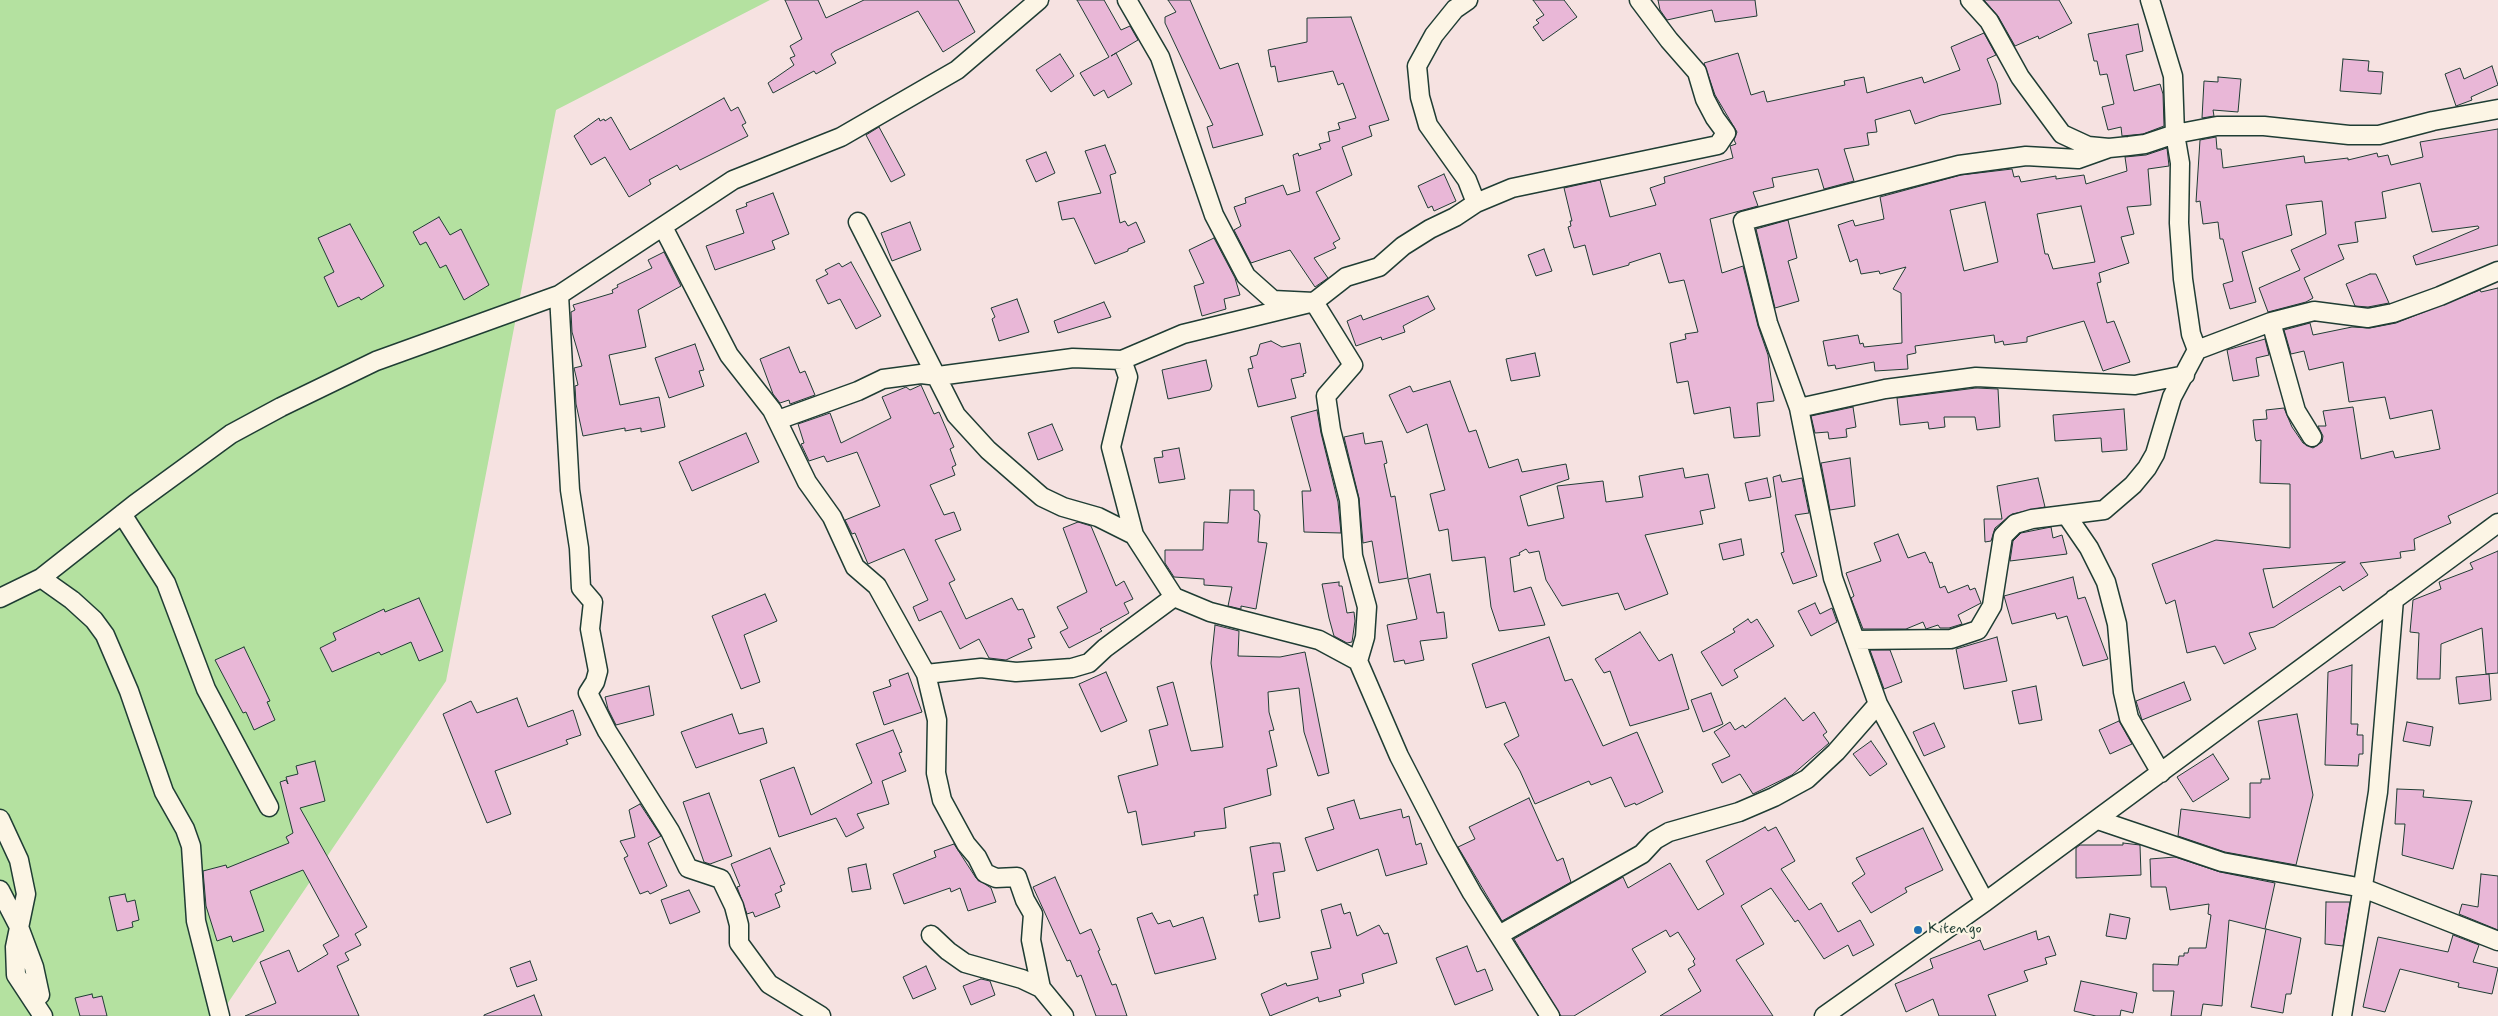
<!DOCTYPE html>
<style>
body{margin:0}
canvas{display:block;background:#f6e2e1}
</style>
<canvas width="2498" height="1016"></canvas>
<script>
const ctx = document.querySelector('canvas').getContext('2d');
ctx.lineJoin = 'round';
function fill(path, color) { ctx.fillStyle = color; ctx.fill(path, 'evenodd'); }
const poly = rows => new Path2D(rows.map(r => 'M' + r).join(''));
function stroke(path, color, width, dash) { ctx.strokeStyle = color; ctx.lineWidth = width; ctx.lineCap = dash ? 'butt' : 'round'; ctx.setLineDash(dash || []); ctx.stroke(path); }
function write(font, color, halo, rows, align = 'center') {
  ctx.font = font + ' Mynerve,sans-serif'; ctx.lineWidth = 4.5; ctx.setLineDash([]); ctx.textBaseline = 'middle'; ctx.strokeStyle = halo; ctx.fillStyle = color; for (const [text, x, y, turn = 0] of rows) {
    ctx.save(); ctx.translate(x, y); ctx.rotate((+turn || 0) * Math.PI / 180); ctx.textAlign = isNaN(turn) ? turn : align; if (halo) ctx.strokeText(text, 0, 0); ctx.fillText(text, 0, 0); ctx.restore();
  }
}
const green = poly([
 [0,0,770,0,556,110,446,681,219,1016,0,1016]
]);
const building = poly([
 [785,0,818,0,826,18,864,0,958,0,975,32,943,52,918,11,835,51,831,54,836,63,816,74,814,71,773,93,768,83,794,65,790,58,795,56,790,46,802,39,785,0],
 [1077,0,1104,0,1121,30,1130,26,1138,40,1111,56,1116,53,1132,84,1108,98,1104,90,1094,96,1080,73,1109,57,1077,0],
 [1168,0,1190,0,1220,69,1238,63,1263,135,1213,148,1207,127,1213,125,1165,23,1165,17,1176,12,1168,0],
 [1533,0,1564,0,1577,17,1543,41,1533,27,1539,23,1536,20,1544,15,1533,0],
 [1658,0,1755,0,1757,16,1715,22,1712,10,1667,20,1660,10,1658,0],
 [1984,0,2059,0,2072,23,2039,39,2038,36,2015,46,1998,16,1984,0],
 [1351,17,1389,120,1369,126,1372,136,1342,147,1352,175,1316,192,1340,239,1333,243,1336,248,1314,258,1328,278,1315,287,1290,250,1251,263,1234,230,1241,226,1234,207,1246,203,1245,198,1283,185,1287,195,1300,191,1293,155,1298,153,1299,156,1321,149,1319,144,1330,141,1328,132,1340,129,1338,123,1356,118,1343,83,1338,85,1333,71,1278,82,1275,66,1271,67,1268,50,1307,42,1307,18,1351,17],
 [2138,24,2143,51,2126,55,2134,91,2160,84,2163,94,2164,126,2143,134,2122,136,2121,127,2108,130,2102,107,2114,104,2107,74,2100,75,2097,61,2094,61,2088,34,2138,24],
 [1984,33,1996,55,1987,59,1997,83,2001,104,1941,115,1915,124,1910,110,1875,120,1877,132,1867,133,1869,145,1844,149,1854,181,1824,189,1818,169,1772,178,1774,187,1753,192,1758,206,1710,219,1722,273,1743,266,1758,326,1768,355,1774,401,1757,403,1760,436,1734,438,1730,407,1694,414,1688,381,1677,383,1670,343,1686,339,1685,334,1698,332,1684,280,1669,283,1660,253,1629,263,1629,265,1593,275,1585,245,1574,248,1568,227,1571,226,1570,221,1572,221,1564,188,1600,180,1610,217,1656,205,1650,188,1665,183,1664,177,1733,158,1730,146,1736,144,1734,140,1737,132,1715,95,1704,63,1738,53,1751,95,1764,91,1767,102,1845,85,1844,81,1864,77,1867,93,1922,77,1924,83,1960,70,1951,47,1984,33],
 [1060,54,1074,76,1051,92,1036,70,1060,54],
 [2343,59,2369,61,2368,71,2383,72,2381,94,2340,91,2343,59],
 [2492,66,2498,85,2471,97,2472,100,2456,106,2445,74,2460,68,2464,79,2492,66],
 [2218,77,2241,79,2238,112,2213,110,2214,116,2202,118,2204,81,2218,82,2218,77],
 [724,98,731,111,738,107,746,123,742,125,748,136,680,170,677,165,649,180,651,184,629,197,605,157,591,165,574,136,599,118,600,121,604,119,605,121,611,117,630,150,724,98],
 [879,127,905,175,891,182,866,135,879,127],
 [2498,129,2498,245,2416,265,2413,256,2479,228,2478,226,2432,232,2420,183,2382,192,2386,218,2355,222,2358,242,2338,245,2344,259,2304,278,2313,298,2306,302,2268,312,2259,288,2300,270,2291,250,2326,234,2322,201,2286,205,2292,235,2242,252,2256,302,2230,309,2223,284,2233,281,2223,239,2220,239,2218,222,2203,224,2200,201,2196,202,2200,140,2216,137,2217,149,2221,149,2223,168,2304,156,2305,163,2348,158,2348,160,2377,153,2378,157,2388,155,2391,165,2423,157,2420,142,2498,129],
 [1105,145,1116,173,1110,175,1120,223,1125,221,1128,226,1136,222,1145,242,1128,249,1128,251,1095,264,1074,218,1062,220,1058,202,1101,193,1085,151,1105,145],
 [2167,148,2169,166,2148,169,2151,205,2127,207,2134,234,2121,237,2129,263,2099,273,2101,282,2097,283,2107,323,2114,321,2130,362,2103,371,2084,321,2027,337,2027,342,2004,345,2003,341,1995,343,1994,335,1915,346,1916,353,1907,355,1908,369,1875,371,1874,362,1836,369,1835,365,1828,366,1823,341,1858,335,1860,344,1863,343,1864,347,1902,343,1901,293,1893,289,1906,267,1880,274,1879,271,1861,274,1857,259,1850,262,1838,225,1853,220,1855,226,1884,219,1880,197,1961,175,2012,169,2014,177,2019,176,2021,182,2056,176,2056,179,2084,175,2086,184,2127,171,2125,157,2146,155,2167,148],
 [1985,202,1998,262,1964,271,1950,210,1985,202],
 [2081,206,2095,262,2053,269,2048,254,2045,254,2037,214,2081,206],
 [1046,152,1055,173,1036,182,1026,160,1046,152],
 [1444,174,1456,201,1434,211,1432,206,1428,208,1418,186,1444,174],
 [773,193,789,234,772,241,775,249,715,270,706,246,744,233,736,210,747,206,746,203,773,193],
 [439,217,450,235,461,229,489,285,464,300,446,265,440,268,426,242,420,245,413,232,439,217],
 [1788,220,1797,258,1788,261,1799,301,1775,308,1756,229,1788,220],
 [910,222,921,250,892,261,881,233,910,222],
 [350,224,384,286,361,300,359,297,338,307,324,277,334,272,318,238,350,224],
 [1214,238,1235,278,1240,295,1224,299,1226,309,1202,316,1194,286,1204,283,1189,250,1214,238],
 [1544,249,1552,271,1536,276,1528,255,1544,249],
 [664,252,681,286,638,310,646,347,609,355,620,405,659,397,665,427,641,432,641,428,625,431,625,428,583,436,576,404,575,386,578,385,574,368,582,366,572,332,571,312,575,310,573,305,613,293,612,290,618,287,617,285,652,268,648,260,664,252],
 [851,262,881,316,856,329,840,299,828,304,816,280,828,274,825,270,839,263,842,267,851,262],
 [2370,274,2376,274,2389,303,2368,307,2355,306,2346,284,2370,274],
 [2498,288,2498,493,2448,516,2451,523,2414,539,2415,550,2400,552,2401,558,2360,563,2368,575,2343,591,2340,586,2274,627,2249,633,2256,649,2224,664,2215,646,2187,653,2175,600,2166,604,2152,564,2216,540,2290,548,2290,484,2260,483,2261,440,2256,441,2255,438,2253,420,2267,419,2266,410,2284,408,2292,427,2303,443,2313,448,2322,442,2323,436,2318,426,2326,426,2323,411,2353,407,2361,459,2393,451,2395,458,2440,449,2432,410,2390,419,2385,397,2349,402,2343,362,2309,370,2304,351,2291,354,2284,330,2310,323,2313,335,2352,327,2370,328,2396,323,2480,290,2481,292,2498,288],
 [2345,562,2338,566,2273,608,2263,569,2345,562],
 [1428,296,1435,309,1403,326,1405,332,1382,340,1381,337,1356,346,1347,321,1361,315,1363,320,1428,296],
 [1017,299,1029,332,999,341,992,319,995,317,991,308,1017,299],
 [1104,302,1111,317,1058,333,1054,321,1104,302],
 [2265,339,2269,355,2256,358,2259,376,2233,381,2227,350,2265,339],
 [1271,341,1282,347,1300,343,1306,373,1303,374,1304,376,1291,379,1296,398,1258,407,1248,369,1253,368,1250,357,1257,355,1260,344,1271,341],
 [695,344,704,370,699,371,704,386,669,398,655,358,695,344],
 [789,347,800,373,805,371,815,395,790,404,789,400,780,403,773,394,760,359,789,347],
 [1535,353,1540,376,1511,381,1506,359,1535,353],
 [1206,360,1212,386,1210,390,1168,399,1162,370,1206,360],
 [1450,381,1469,432,1476,430,1489,468,1518,459,1522,472,1566,464,1569,479,1520,496,1528,526,1564,518,1557,486,1603,481,1606,502,1643,497,1639,476,1683,468,1685,478,1708,474,1715,508,1700,511,1703,524,1645,535,1668,594,1625,610,1618,593,1562,606,1546,580,1539,551,1529,553,1526,549,1519,553,1520,555,1510,558,1514,592,1531,587,1545,625,1499,631,1491,607,1485,557,1452,561,1448,529,1439,531,1430,494,1445,490,1427,424,1407,433,1389,395,1410,386,1413,392,1450,381],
 [921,385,934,414,939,412,954,447,950,449,956,465,952,467,955,475,930,485,944,515,954,512,961,530,935,540,955,580,949,583,966,619,1012,598,1018,610,1023,609,1035,637,1028,639,1032,648,1006,660,989,658,979,639,960,649,941,611,919,621,913,607,928,600,904,549,868,564,855,533,852,534,845,520,880,506,857,452,827,462,824,456,809,461,801,444,804,443,798,424,830,413,841,443,891,418,882,397,906,387,910,390,921,385],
 [1976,388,1998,389,2000,427,1977,430,1975,417,1944,417,1945,427,1929,429,1928,422,1900,425,1897,398,1976,388],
 [1853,407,1856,427,1846,429,1847,437,1829,439,1828,432,1815,433,1811,416,1853,407],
 [2124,409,2127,450,2102,452,2101,438,2055,441,2053,415,2124,409],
 [1317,410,1321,433,1338,502,1341,533,1304,532,1302,491,1311,491,1291,417,1317,410],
 [1052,424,1063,450,1038,460,1028,433,1052,424],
 [746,433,759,462,692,491,679,462,746,433],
 [1363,433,1365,444,1382,441,1387,463,1384,464,1391,497,1395,496,1408,578,1379,583,1372,541,1363,543,1359,498,1344,437,1363,433],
 [1179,448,1185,479,1159,483,1154,458,1163,457,1162,451,1179,448],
 [1850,458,1855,506,1830,510,1821,463,1850,458],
 [1780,475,1782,482,1802,478,1809,513,1795,515,1817,576,1793,584,1781,553,1784,552,1773,477,1780,475],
 [1767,478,1771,497,1749,501,1745,483,1767,478],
 [2038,478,2045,507,2012,514,1995,528,1991,541,1985,542,1984,519,2002,519,1997,486,2038,478],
 [1230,490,1254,490,1254,510,1258,511,1260,515,1258,542,1267,543,1256,609,1241,606,1241,609,1228,606,1232,587,1204,585,1204,579,1174,577,1165,563,1165,550,1203,550,1204,522,1228,523,1230,490],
 [1078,522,1091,526,1116,586,1124,581,1133,599,1124,603,1129,613,1100,629,1102,631,1069,648,1060,632,1068,628,1057,607,1087,592,1063,528,1078,522],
 [2051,527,2053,538,2062,535,2067,554,2010,561,2013,541,2021,533,2051,527],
 [1898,534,1908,558,1925,552,1930,563,1932,562,1940,588,1945,586,1948,593,1968,585,1970,590,1975,588,1981,603,1958,615,1962,624,1949,628,1940,628,1938,625,1926,629,1923,622,1906,629,1863,629,1851,598,1854,596,1846,573,1881,561,1874,543,1898,534],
 [1741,539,1744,555,1723,560,1719,544,1741,539],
 [2498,551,2498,673,2486,674,2482,628,2441,644,2440,679,2417,679,2419,633,2410,632,2413,600,2441,589,2439,582,2473,569,2470,563,2498,551],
 [1430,574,1437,613,1444,612,1447,638,1420,641,1424,660,1405,664,1404,660,1394,662,1387,625,1417,619,1408,579,1430,574],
 [2073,577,2078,599,2085,597,2108,659,2083,666,2067,616,2057,619,2055,613,2012,624,2004,596,2073,577],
 [1339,582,1339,586,1342,586,1347,613,1354,612,1355,621,1352,642,1347,643,1334,636,1329,618,1322,584,1339,582],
 [765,594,777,621,744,635,760,682,741,689,712,616,765,594],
 [419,598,443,651,419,661,411,642,381,655,379,652,332,672,320,648,336,640,333,633,384,609,385,612,419,598],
 [1815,603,1820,614,1832,608,1837,622,1811,636,1798,611,1815,603],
 [1748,619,1751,623,1757,619,1774,646,1734,670,1738,677,1722,686,1701,652,1735,632,1733,629,1748,619],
 [1215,625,1239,631,1238,656,1280,657,1305,652,1329,773,1318,776,1304,732,1299,688,1268,692,1269,712,1274,730,1269,731,1277,766,1267,769,1271,795,1224,808,1226,828,1194,832,1195,836,1142,845,1136,811,1128,813,1118,776,1158,765,1149,730,1168,725,1157,687,1173,682,1191,751,1223,747,1211,663,1215,625],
 [1640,632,1659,661,1672,654,1689,709,1630,726,1610,671,1604,673,1595,659,1640,632],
 [1549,637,1565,681,1572,679,1603,746,1637,732,1663,792,1636,805,1635,803,1625,807,1611,777,1591,785,1589,781,1535,804,1520,771,1504,744,1519,736,1505,702,1486,708,1472,664,1549,637],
 [1997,637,2007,681,1964,689,1956,649,1997,637],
 [244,647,270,701,267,702,275,720,254,730,246,712,243,713,215,660,244,647],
 [1870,650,1890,650,1902,682,1884,689,1870,650],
 [2352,665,2351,724,2358,724,2357,735,2363,735,2363,754,2359,754,2358,766,2325,765,2328,672,2352,665],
 [1106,672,1127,721,1101,732,1079,684,1106,672],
 [908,673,922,712,884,725,873,692,891,686,889,680,908,673],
 [2489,674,2491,700,2459,704,2456,677,2489,674],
 [2184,682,2191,700,2142,720,2136,701,2184,682],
 [649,686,654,715,616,725,608,709,605,697,649,686],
 [2036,686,2042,720,2019,724,2012,691,2036,686],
 [1711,693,1723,724,1703,732,1691,700,1711,693],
 [517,698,528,727,573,710,581,735,566,740,568,744,495,771,511,814,487,823,443,714,471,701,477,713,517,698],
 [1785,698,1803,721,1814,712,1827,732,1823,735,1829,743,1792,775,1753,794,1740,774,1722,783,1712,764,1730,756,1714,732,1730,722,1735,730,1743,725,1745,728,1785,698],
 [732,714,739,734,763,728,767,743,696,768,681,732,732,714],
 [2297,714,2313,795,2296,865,2225,852,2178,836,2181,809,2250,818,2250,783,2261,783,2261,779,2270,779,2258,721,2297,714],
 [2119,721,2132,744,2110,754,2099,730,2119,721],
 [2407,722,2433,727,2430,746,2403,741,2407,722],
 [1934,723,1945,747,1924,756,1913,732,1934,723],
 [893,730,902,752,899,753,906,771,882,781,889,804,857,814,864,828,846,837,836,818,779,837,760,780,794,767,811,815,872,783,856,744,893,730],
 [1871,741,1887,764,1870,776,1853,754,1871,741],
 [2213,754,2229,779,2193,802,2177,777,2213,754],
 [315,761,325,801,300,808,367,927,355,934,361,945,345,953,349,960,337,966,359,1016,245,1016,276,1003,260,962,289,950,298,972,328,954,323,945,339,936,303,870,250,891,264,931,233,942,231,936,217,941,206,906,203,871,226,865,227,868,289,843,286,837,293,833,280,782,286,780,288,784,286,777,298,774,296,766,315,761],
 [2397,789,2424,790,2423,797,2472,801,2453,869,2402,855,2405,824,2395,824,2397,789],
 [709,793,732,856,710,864,704,862,683,802,709,793],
 [1529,798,1557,861,1563,858,1571,882,1502,921,1458,847,1475,839,1469,827,1529,798],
 [1354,800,1360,819,1401,809,1403,818,1409,816,1416,845,1421,843,1427,864,1386,876,1378,849,1317,871,1305,838,1334,829,1327,808,1354,800],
 [640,804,661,836,648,843,667,886,650,894,648,891,640,894,624,858,628,856,620,841,635,837,629,810,640,804],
 [1765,827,1768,831,1776,827,1795,861,1781,869,1809,910,1821,903,1838,932,1860,920,1874,945,1853,956,1848,945,1824,959,1798,920,1795,922,1771,888,1741,906,1764,944,1736,960,1773,1016,1660,1016,1701,991,1688,969,1695,965,1693,961,1695,959,1678,932,1670,937,1666,930,1632,949,1646,972,1574,1016,1561,1016,1514,939,1623,877,1628,888,1670,863,1698,910,1724,894,1706,861,1765,827],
 [1923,828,1943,870,1905,888,1907,892,1871,913,1852,883,1865,874,1856,858,1923,828],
 [1273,843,1280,843,1285,871,1273,873,1280,918,1259,922,1254,895,1258,895,1250,847,1273,843],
 [2123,843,2140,845,2141,875,2076,878,2076,848,2080,845,2123,845,2123,843],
 [954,844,976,878,991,888,996,902,968,911,960,888,951,892,950,888,904,904,893,874,936,857,934,851,954,844],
 [770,848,785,884,780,886,782,891,775,894,780,907,755,917,753,912,747,914,737,887,740,886,731,864,770,848],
 [2175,857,2220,872,2275,883,2265,929,2229,920,2222,1006,2203,1004,2201,1016,2171,1016,2174,991,2153,991,2153,964,2178,965,2179,956,2184,956,2184,953,2188,953,2189,948,2206,948,2211,915,2208,914,2209,904,2170,910,2166,887,2151,887,2150,859,2175,857],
 [866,864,871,889,852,892,848,868,866,864],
 [2481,874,2498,876,2498,930,2459,914,2462,904,2478,907,2481,874],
 [1055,877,1080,934,1091,929,1100,950,1098,951,1112,985,1116,984,1127,1016,1096,1016,1081,975,1077,977,1070,960,1067,961,1033,887,1055,877],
 [689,890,700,912,670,924,661,900,689,890],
 [125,894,127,902,135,900,139,920,132,922,133,927,117,931,109,897,125,894],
 [2326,902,2350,902,2343,946,2325,944,2326,902],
 [1341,904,1344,914,1350,912,1357,936,1379,925,1384,934,1388,933,1397,963,1362,974,1364,983,1339,990,1341,996,1319,1002,1318,997,1270,1016,1261,994,1286,983,1287,986,1318,979,1311,952,1331,948,1321,910,1341,904],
 [1152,913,1158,924,1170,920,1173,927,1203,917,1216,959,1155,974,1137,918,1152,913],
 [2110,914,2130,918,2126,939,2106,936,2110,914],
 [2266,929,2301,938,2291,994,2286,994,2283,1013,2251,1007,2266,929],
 [2036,931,2038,940,2049,936,2056,955,2045,958,2047,964,2024,971,2028,981,1988,995,1996,1016,1939,1016,1933,999,1906,1012,1895,984,1933,968,1930,959,1980,940,1984,950,2036,931],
 [2453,935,2479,945,2473,962,2498,968,2492,994,2458,987,2459,983,2400,969,2385,1012,2363,1007,2378,937,2448,952,2453,935],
 [1467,946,1477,972,1485,969,1493,990,1455,1005,1436,958,1467,946],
 [530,961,537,980,517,987,510,968,530,961],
 [926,966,936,989,913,999,903,977,926,966],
 [981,979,990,981,995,995,971,1005,963,986,981,979],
 [2081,981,2137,993,2133,1013,2121,1010,2120,1016,2096,1016,2074,1011,2081,981],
 [92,994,93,998,102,996,107,1016,80,1016,75,998,92,994],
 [534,995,542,1016,484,1016,484,1015,534,995]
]);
const street = poly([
 [1127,0,1160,57,1214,215,1246,276,1273,300,1314,302,1353,365,1326,396,1331,430,1349,500,1353,556,1367,607,1365,637,1358,661],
 [1468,0,1455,9,1434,35,1417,66,1420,97,1428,125,1467,180,1476,203],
 [1970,0,1989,21,2020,77,2062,134,2088,146,2109,148,2129,146,2145,144,2175,134,2217,126,2264,126,2349,135,2379,135,2433,121,2498,109],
 [2150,0,2173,76,2175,134,2180,163,2179,223,2183,279,2191,334,2197,350],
 [858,222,956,415,988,450,1042,497,1063,507,1098,517,1134,535,1174,597,1210,612,1319,640,1358,661,1399,756,1445,845,1472,893,1550,1016],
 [663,227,729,355,772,410,807,482,832,517,855,567,877,586,926,674,937,720,936,773,942,800,966,844,977,857,985,873,996,878,1017,877,1025,900,1033,914,1031,940,1041,988,1064,1016],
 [559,295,570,490,579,548,581,588,593,602,590,629,598,671,595,682,588,693,607,731,670,831,688,868,721,879,734,906,739,925,739,943,769,984,821,1016],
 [2271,322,2296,411,2312,437],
 [1122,360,1128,377,1111,447,1134,535],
 [1799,408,1885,389,1976,377,2135,385,2185,375],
 [778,420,858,391,883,379,921,374,938,376,1073,358,1122,360,1183,334,1314,302,1346,277,1379,267,1403,246,1430,229,1455,217,1476,203,1512,188,1718,145,1726,133,1715,118,1705,99,1697,72,1669,40,1639,0],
 [122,514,166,583,206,689,269,807],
 [2067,516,2089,548,2106,582,2117,624,2123,692,2129,718,2161,773],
 [41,578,72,600,94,620,105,635,129,691,164,792,185,829,191,846,196,921,220,1016],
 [0,598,41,578,135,504,231,434,281,407,376,361,559,295,733,180,841,137,957,70,1039,0],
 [1855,640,1951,639,1978,630,1992,606,2003,536,2015,524,2032,519,2104,510,2133,485,2147,468,2155,454,2172,397,2197,350,2271,322,2314,311,2368,318,2393,313,2440,296,2498,271],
 [926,674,981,668,1016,672,1072,668,1089,663,1105,648,1174,597],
 [0,819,19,860,26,894,15,947,16,975,43,1016],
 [2098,820,2222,862,2363,888,2498,941],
 [0,890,19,927,34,967,40,995],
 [1985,902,1878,704,1833,578,1799,408,1768,323,1743,221,1959,165,2026,156,2078,159,2109,148],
 [931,935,948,951,965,963,1022,979,1041,988],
 [1499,935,1642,854,1655,840,1669,832,1739,812,1774,797,1807,779,1836,752,1878,704],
 [1824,1016,1985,902,2498,523],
 [2342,1016,2378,792,2394,599]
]);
const markers = [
 [1918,930,5,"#1f6fb2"]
];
const poiNames = [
 ["Kitengo",1928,930]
];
fill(green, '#b4e1a0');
fill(building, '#e9b7d7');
stroke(building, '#1f3d34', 1);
stroke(street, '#1f3d34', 21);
stroke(street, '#fcf5e5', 18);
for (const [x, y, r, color] of markers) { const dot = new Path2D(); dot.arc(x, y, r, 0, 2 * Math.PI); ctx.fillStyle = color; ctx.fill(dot); stroke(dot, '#fcf5e5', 2); }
write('16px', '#1f3d34', '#fcf5e5', poiNames, 'left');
</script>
